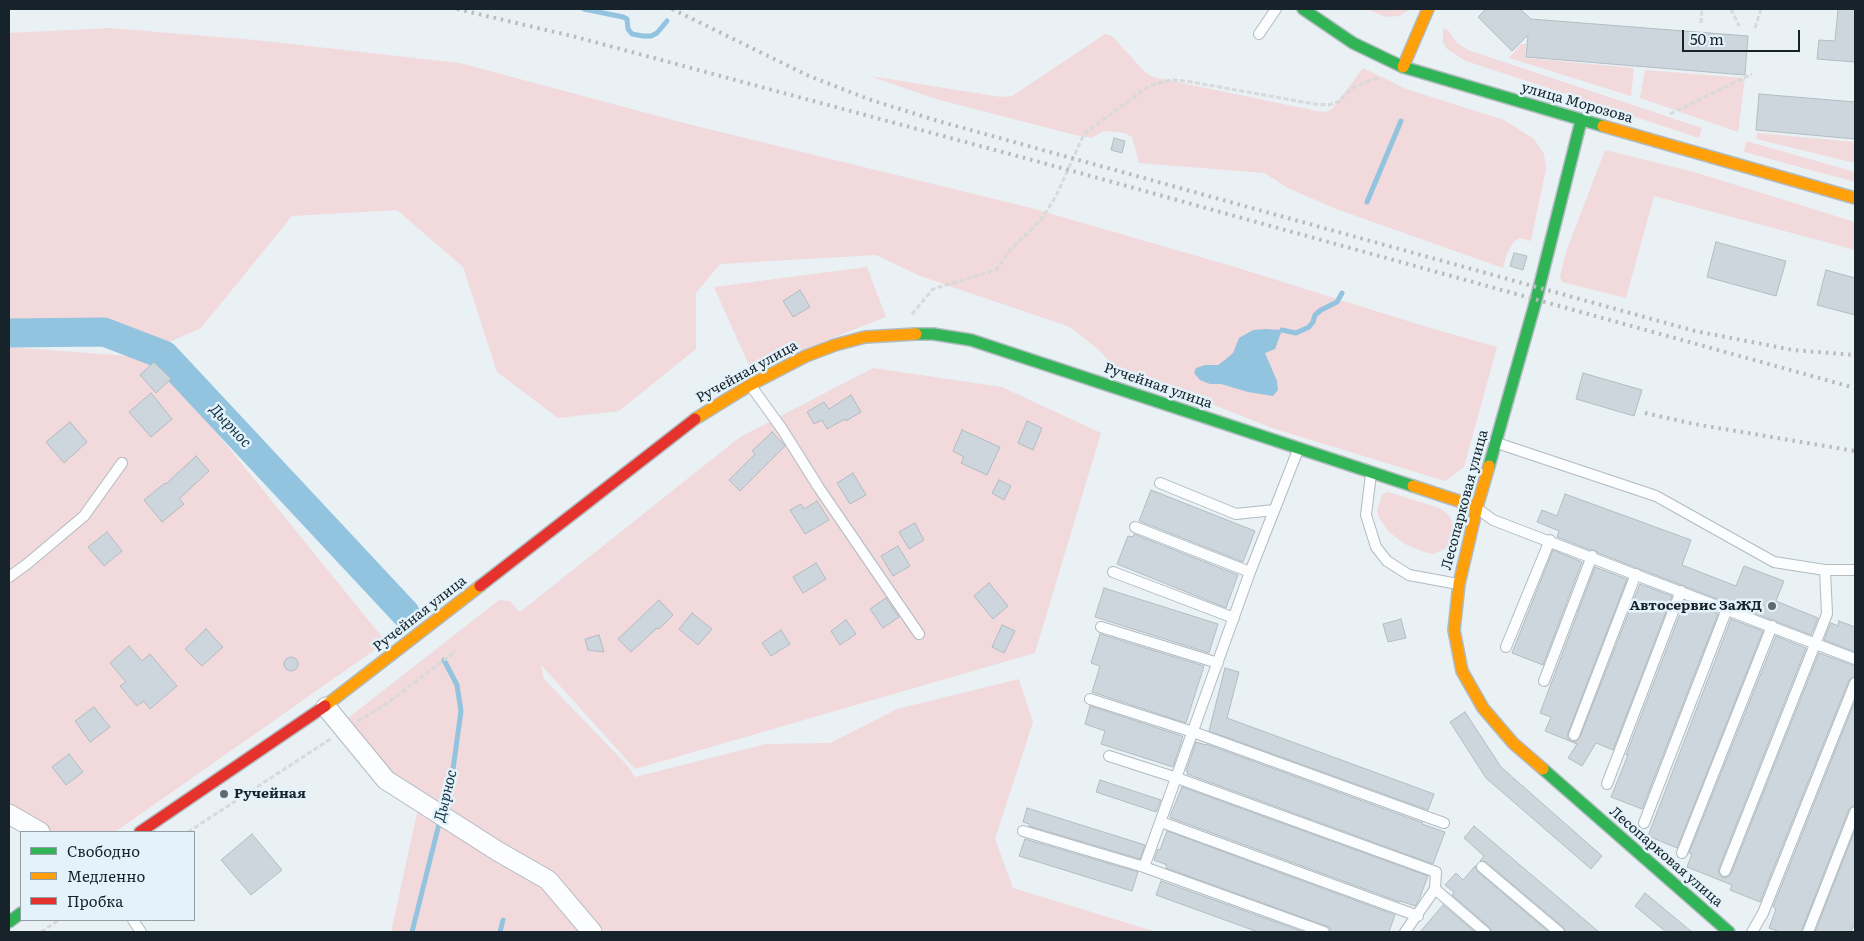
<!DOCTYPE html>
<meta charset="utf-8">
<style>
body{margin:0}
#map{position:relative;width:1864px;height:941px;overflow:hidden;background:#e9f1f5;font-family:Literata,serif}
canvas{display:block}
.frame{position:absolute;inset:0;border:10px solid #16232a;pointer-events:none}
.legend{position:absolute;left:20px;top:831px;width:175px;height:90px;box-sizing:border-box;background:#e4f2fa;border:1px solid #929fa7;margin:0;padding:6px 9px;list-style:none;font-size:15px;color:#16232a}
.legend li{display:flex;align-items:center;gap:10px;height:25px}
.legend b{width:25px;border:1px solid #929fa7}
.scale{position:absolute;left:1682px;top:30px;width:118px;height:22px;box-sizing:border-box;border:2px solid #16232a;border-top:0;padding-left:6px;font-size:15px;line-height:18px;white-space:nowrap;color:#16232a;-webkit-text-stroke:4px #e4f2fa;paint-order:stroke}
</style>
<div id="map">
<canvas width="1864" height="941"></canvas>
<div class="frame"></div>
<ul class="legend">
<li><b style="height:6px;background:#30b455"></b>Свободно</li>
<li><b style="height:6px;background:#ff9f0a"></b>Медленно</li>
<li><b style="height:6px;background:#e5322d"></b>Пробка</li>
</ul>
<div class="scale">50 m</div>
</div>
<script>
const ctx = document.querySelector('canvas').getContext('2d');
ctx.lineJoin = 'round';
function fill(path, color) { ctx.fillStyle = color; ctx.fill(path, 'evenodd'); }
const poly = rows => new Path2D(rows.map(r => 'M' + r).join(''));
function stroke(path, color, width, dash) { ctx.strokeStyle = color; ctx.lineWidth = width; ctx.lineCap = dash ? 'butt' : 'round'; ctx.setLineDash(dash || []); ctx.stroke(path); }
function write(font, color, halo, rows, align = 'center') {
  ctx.font = font + ' Literata,serif'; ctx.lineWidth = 5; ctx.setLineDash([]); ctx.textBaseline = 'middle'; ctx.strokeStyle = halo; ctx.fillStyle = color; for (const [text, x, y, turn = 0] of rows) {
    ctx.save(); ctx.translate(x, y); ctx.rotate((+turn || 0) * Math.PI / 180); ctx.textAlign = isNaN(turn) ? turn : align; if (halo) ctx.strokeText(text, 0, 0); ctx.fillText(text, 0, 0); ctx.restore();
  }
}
const green = poly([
 [1366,9,1411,9,1399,16,1386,17],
 [110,28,255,40,460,63,684,123,1031,208,1235,267,1427,327,1497,347,1464,467,1445,481,1272,428,1113,365,1098,349,1070,327,920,276,876,255,720,264,696,293,696,349,619,411,558,418,497,372,463,267,397,210,292,216,201,328,149,351,9,330,9,33],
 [1443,28,1448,30,1456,42,1468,50,1702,128,1699,138,1466,61,1448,50,1443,43],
 [1105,34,1112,36,1145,72,1153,77,1317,111,1326,112,1333,108,1363,68,1406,89,1504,120,1534,139,1544,154,1546,169,1531,241,1519,238,1514,242,1507,253,1503,268,1336,209,1288,188,1264,173,1139,163,1132,137,1125,133,1103,131,1092,138,1075,135,936,99,870,76,1001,97,1012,96],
 [1521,44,1526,44,1525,58,1634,68,1631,96,1509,58],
 [1645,70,1745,78,1738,132,1640,98],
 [1757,133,1855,142,1855,163,1756,139],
 [1746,141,1855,172,1855,182,1744,152],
 [1605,150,1694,172,1855,222,1855,250,1654,196,1626,298,1562,282,1560,277,1566,252],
 [867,267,886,317,751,370,714,287],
 [9,347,156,358,386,642,115,832,32,832,9,803],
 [873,368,1002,387,1101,433,1035,653,635,769,541,665,544,679,628,766,635,777,766,744,830,743,897,709,1019,679,1033,722,995,839,1013,888,1157,932,391,932,421,795,392,776,365,746,348,718,499,600,510,601,520,612,740,437],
 [1388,492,1439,508,1448,514,1454,525,1453,536,1448,547,1434,554,1424,552,1405,544,1389,532,1379,518,1377,511,1382,495]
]);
const water = poly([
 [1266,329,1282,330,1275,349,1265,353,1277,381,1278,390,1273,396,1248,392,1221,384,1210,384,1200,380,1194,373,1196,368,1205,365,1218,365,1226,359,1233,353,1239,338,1253,330]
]);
const stream = poly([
 [584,9,623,17,627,19,628,29,632,34,643,36,651,36,657,33,667,21],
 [1367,202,1401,121],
 [1282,330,1296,333,1309,327,1313,322,1315,315,1321,310,1337,302,1342,293],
 [442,812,453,769,461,711,457,685,444,660],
 [412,932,440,820],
 [500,932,503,920]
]);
const river = poly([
 [9,333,104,332,164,355,405,613]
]);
const building = poly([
 [1486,9,1520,9,1531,19,1748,36,1745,75,1526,57,1528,35,1512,51,1478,17,1486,9],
 [1838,9,1855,9,1855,62,1817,59,1819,40,1835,41,1838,9],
 [1759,94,1855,102,1855,139,1756,130,1759,94],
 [1114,138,1125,141,1122,153,1111,150,1114,138],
 [1716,242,1786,261,1776,296,1707,277,1716,242],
 [1514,253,1527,256,1523,270,1510,266,1514,253],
 [1826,270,1855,278,1855,315,1817,305,1826,270],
 [800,290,810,307,793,317,783,301,800,290],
 [154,362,171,379,156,393,140,375,154,362],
 [1583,373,1642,390,1634,416,1576,399,1583,373],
 [151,393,172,419,151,437,129,412,151,393],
 [851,395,861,412,846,421,845,419,827,429,822,420,814,424,807,412,824,402,829,409,851,395],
 [1027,421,1042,428,1033,450,1018,443,1027,421],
 [70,422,87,442,64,463,46,442,70,422],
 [962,430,1000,447,987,475,961,463,964,457,953,451,962,430],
 [772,432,785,446,740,491,729,480,755,454,752,451,772,432],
 [196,456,209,471,179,499,184,504,162,522,144,500,165,483,166,484,196,456],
 [853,473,866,495,850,504,837,483,853,473],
 [999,480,1011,486,1004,500,992,493,999,480],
 [1151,490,1255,531,1243,562,1139,521,1151,490],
 [1565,494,1691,540,1682,565,1736,586,1744,566,1784,581,1776,601,1818,618,1811,635,1598,553,1595,550,1590,550,1557,537,1559,531,1537,522,1542,510,1557,516,1565,494],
 [817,501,829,520,805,534,790,510,801,504,804,509,817,501],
 [915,523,924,540,909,549,899,532,915,523],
 [107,532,122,551,104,566,88,547,107,532],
 [1134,534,1238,575,1226,608,1117,564,1128,536,1133,537,1134,534],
 [898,546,910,566,893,576,881,556,898,546],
 [1553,550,1582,562,1543,665,1512,653,1553,550],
 [816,563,826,579,803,593,793,577,816,563],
 [1595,567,1627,579,1568,733,1567,737,1571,741,1576,742,1580,737,1640,584,1672,596,1613,750,1596,743,1582,766,1568,758,1577,744,1545,731,1551,717,1540,713,1595,567],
 [989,583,1008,606,993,619,974,596,989,583],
 [1104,588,1218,624,1209,653,1095,617,1104,588],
 [886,598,899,617,883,628,870,609,886,598],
 [659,600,673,615,659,629,657,628,631,652,618,639,659,600],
 [1685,601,1718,614,1642,809,1611,797,1628,755,1626,755,1685,601],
 [692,613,712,629,698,645,679,629,692,613],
 [1401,619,1406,638,1388,642,1383,624,1401,619],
 [1731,619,1763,631,1677,848,1648,836,1731,619],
 [846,620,856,634,840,645,831,631,846,620],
 [1839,621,1855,627,1855,652,1824,640,1831,623,1838,626,1839,621],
 [1002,625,1015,631,1004,653,992,647,1002,625],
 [206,629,223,647,202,666,185,649,206,629],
 [781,630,790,644,771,656,762,643,781,630],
 [1100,634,1204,666,1186,723,1092,692,1100,666,1091,663,1100,634],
 [599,635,604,652,588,650,585,639,599,635],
 [1776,636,1806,648,1719,868,1718,872,1722,877,1726,878,1731,874,1819,653,1855,666,1855,676,1849,680,1760,902,1730,890,1732,885,1687,867,1692,854,1689,853,1776,636],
 [129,646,142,661,150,654,177,686,150,709,144,701,137,706,120,686,126,682,110,663,129,646],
 '284 664a7 7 0 1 1 14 0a7 7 0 1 1-14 0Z',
 [1225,668,1239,672,1227,718,1434,794,1428,810,1209,731,1225,668],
 [1855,701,1855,805,1849,809,1801,932,1780,932,1769,928,1776,909,1773,907,1855,701],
 [1090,706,1182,736,1183,737,1173,767,1101,744,1105,731,1085,724,1090,706],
 [94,707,110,727,90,742,75,721,94,707],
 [1465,712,1501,767,1602,856,1591,869,1486,778,1450,722,1465,712],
 [1196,742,1206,745,1206,744,1423,823,1422,824,1445,832,1433,864,1187,774,1188,772,1186,771,1196,742],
 [69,754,83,772,66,785,52,767,69,754],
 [1100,780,1161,800,1156,812,1096,792,1100,780],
 [1182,787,1428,876,1419,900,1415,906,1400,901,1400,902,1171,818,1170,816,1182,787],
 [1027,808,1145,845,1140,859,1029,826,1029,824,1023,822,1027,808],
 [1474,826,1599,932,1566,932,1563,927,1486,862,1480,861,1484,856,1464,838,1474,826],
 [1855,830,1855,922,1851,932,1815,932,1855,830],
 [1167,831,1395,915,1389,932,1331,932,1330,928,1326,926,1166,868,1167,865,1154,860,1158,849,1160,850,1167,831],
 [252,834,282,870,251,895,221,860,252,834],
 [1025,839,1138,872,1132,891,1019,856,1025,839],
 [1475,866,1478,872,1549,932,1492,932,1489,927,1452,895,1454,892,1445,885,1456,873,1463,880,1475,866],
 [1161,881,1304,932,1258,932,1156,895,1161,881],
 [1645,893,1692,932,1666,932,1635,906,1645,893],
 [1443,905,1475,932,1420,932,1443,905]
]);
const path = poly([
 [1731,9,1739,26],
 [1701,23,1702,9],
 [1755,28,1761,9],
 [1670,114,1752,74],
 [912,314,933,289,996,270,1011,249,1040,221,1048,209,1057,194,1084,134,1149,86,1171,80,1186,81,1314,104,1328,105,1338,102,1352,88,1377,78],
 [358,721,386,704,456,651],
 [188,832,332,738],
 [41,932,59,920]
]);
const lane = poly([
 [1259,34,1276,9],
 [751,386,782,429,819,488,919,634],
 [1497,443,1656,496,1774,562,1825,570,1855,570],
 [1371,474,1366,515,1376,547,1387,561,1409,575,1458,584],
 [1160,483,1236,514,1274,510],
 [1478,509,1493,520,1855,659],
 [1135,527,1250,572],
 [1113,572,1234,618],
 [9,577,27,564,84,516,122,463],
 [1101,627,1218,663],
 [1506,647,1550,540],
 [1544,681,1592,556],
 [1090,699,1193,732,1444,823],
 [1574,735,1636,574],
 [1109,756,1177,778,1436,872,1435,889,1405,932],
 [1607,784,1681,591],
 [1161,822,1418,916],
 [1644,823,1727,609],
 [1023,831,1144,867,1324,932],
 [1682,853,1772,626],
 [1144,867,1250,572,1298,450],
 [1482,867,1559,932],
 [1725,871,1827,614,1825,570],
 [1435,889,1485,932],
 [133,920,141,932],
 [1752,932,1763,913,1855,683],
 [1808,932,1855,812]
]);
const street = poly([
 [326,707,386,780,499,852,548,880,592,932],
 [9,814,40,832]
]);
const fast = poly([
 [1303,9,1353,43,1403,67,1603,126],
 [916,334,933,334,971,340,1413,486],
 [1489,466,1536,300,1581,121],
 [1543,769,1729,932],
 [9,922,21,913]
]);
const slow = poly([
 [1403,67,1428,9],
 [1603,126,1855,198],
 [695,419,750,385,806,356,835,345,865,337,916,334],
 [1489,466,1477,507,1459,584,1454,630,1462,671,1483,708,1513,743,1543,769],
 [1413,486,1477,507],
 [325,706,480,586]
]);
const jam = poly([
 [480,586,695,419],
 [140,832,325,706]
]);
const rail = poly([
 [457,9,576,37,1069,170,1855,388],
 [672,9,809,76,871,100,938,121,1695,331,1793,350,1855,355],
 [1645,413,1694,424,1855,451]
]);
const markers = [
 [1772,606,5,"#606b71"],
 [224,794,5,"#606b71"]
];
const streetNames = [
 ["улица Морозова",1577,103,16],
 ["Ручейная улица",747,372,-29],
 ["Ручейная улица",1158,386,19],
 ["Лесопарковая улица",1465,500,-75],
 ["Ручейная улица",420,614,-38],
 ["Лесопарковая улица",1666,857,41]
];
const poiNames = [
 ["Автосервис ЗаЖД",1762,606],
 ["Ручейная",234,794,"left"]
];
const waterNames = [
 ["Дырнос",230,426,47],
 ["Дырнос",446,796,-76]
];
fill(green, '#f2d9dc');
fill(water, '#92c3df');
stroke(stream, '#92c3df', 5);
stroke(river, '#92c3df', 29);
fill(building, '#ccd6dc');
stroke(building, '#b2bcc1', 1);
stroke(lane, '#b1bbc0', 12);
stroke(street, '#b1bbc0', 21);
stroke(fast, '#b1bbc0', 14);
stroke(slow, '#b1bbc0', 14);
stroke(jam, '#b1bbc0', 14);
stroke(path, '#d7d9db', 3, [5, 2.5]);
stroke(lane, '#fcfdfe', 10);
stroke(street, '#fcfdfe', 19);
stroke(fast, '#30b455', 11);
stroke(slow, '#ff9f0a', 11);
stroke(jam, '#e5322d', 11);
stroke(rail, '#b9bbbd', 4, [2.5, 5]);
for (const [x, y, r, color] of markers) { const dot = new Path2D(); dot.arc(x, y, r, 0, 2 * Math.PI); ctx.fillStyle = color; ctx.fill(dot); stroke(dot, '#e4f2fa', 2); }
write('14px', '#16232a', '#e4f2fa', streetNames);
write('bold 14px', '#16232a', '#e4f2fa', poiNames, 'right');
write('italic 15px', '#113041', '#e4f2fa', waterNames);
</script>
